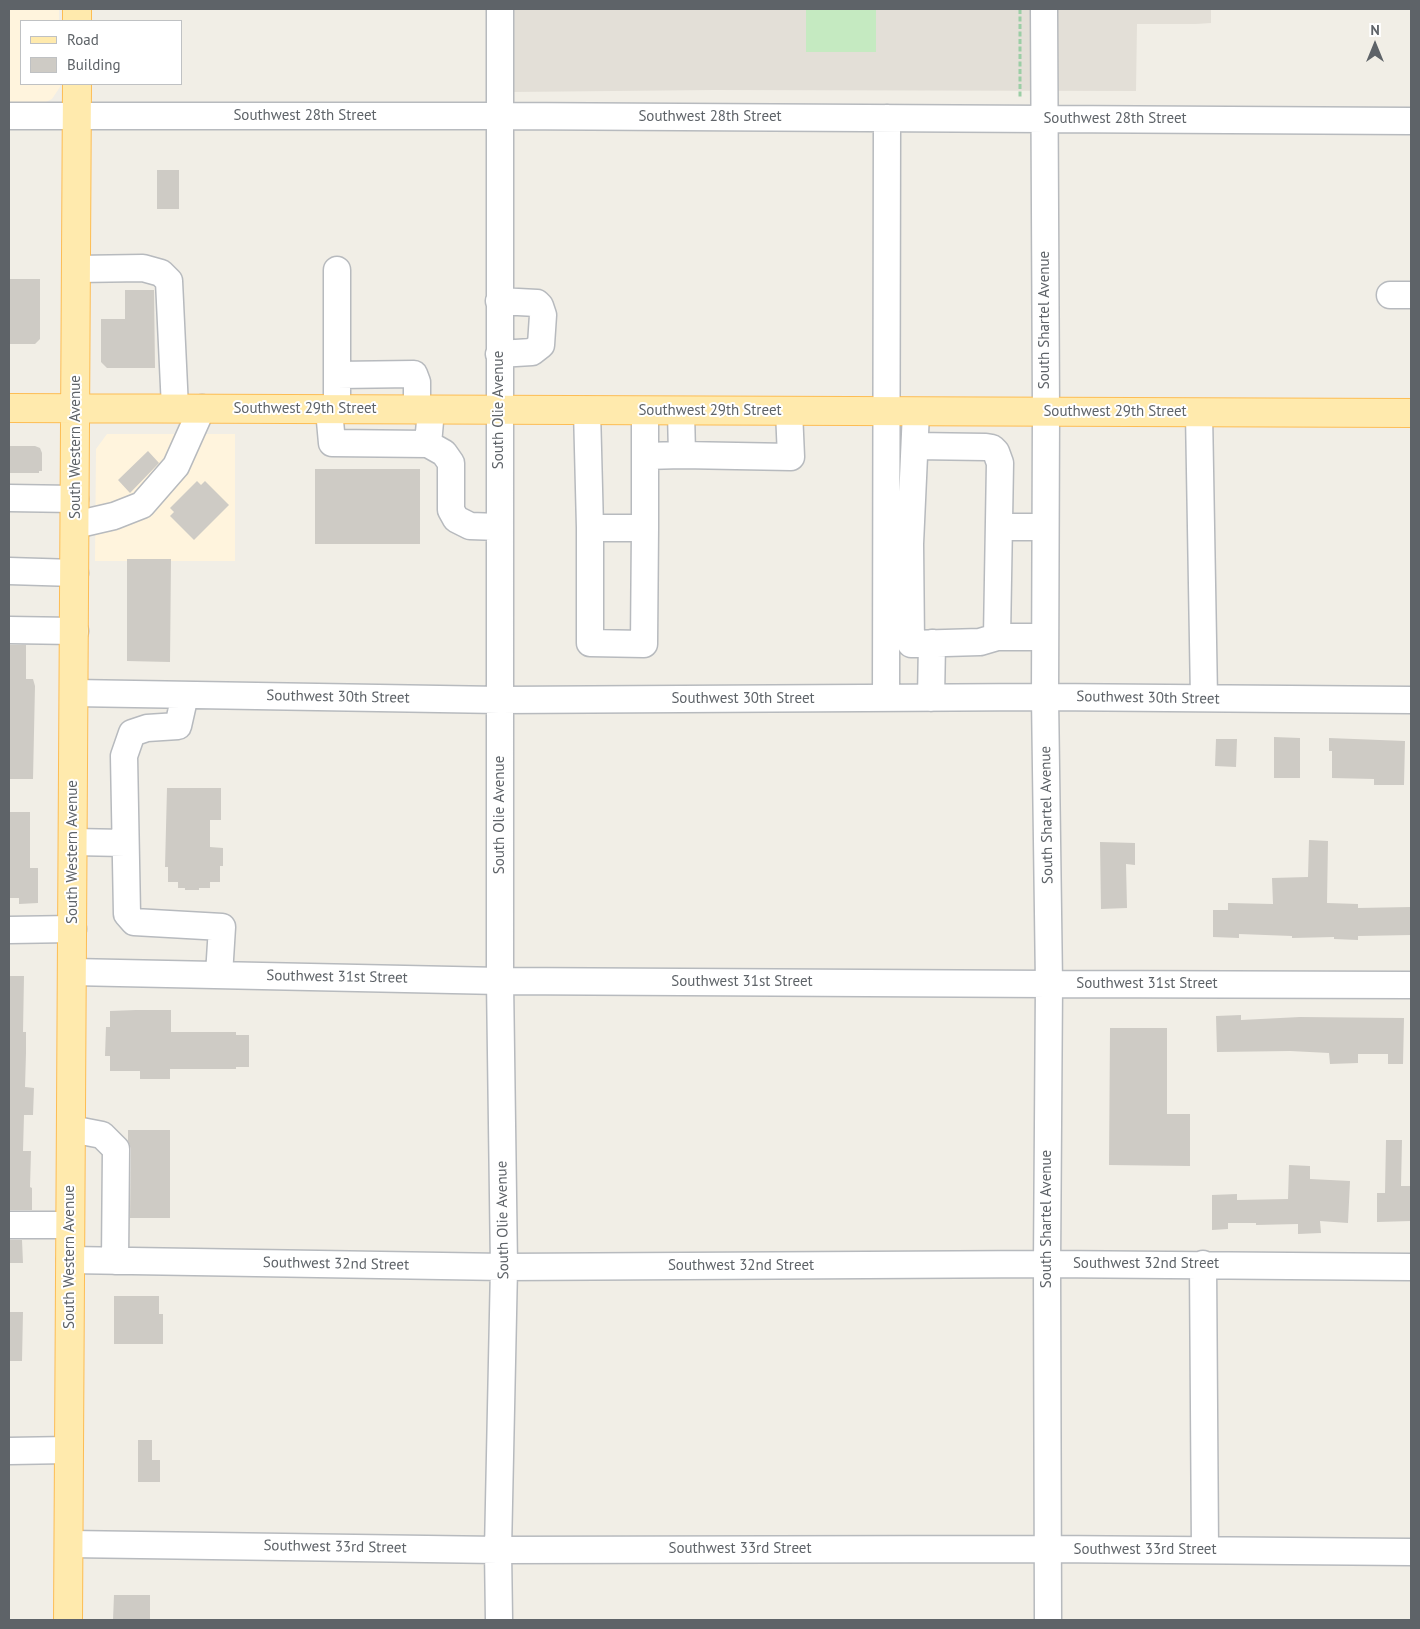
<!DOCTYPE html>
<style>
body{margin:0}
#map{position:relative;width:1420px;height:1629px;overflow:hidden;background:#f1eee6;font-family:"PT Sans",sans-serif}
canvas{display:block}
.frame{position:absolute;inset:0;border:10px solid #5e6368;pointer-events:none}
.legend{position:absolute;left:20px;top:20px;width:162px;height:65px;box-sizing:border-box;background:#fff;border:1px solid #bfc1c3;margin:0;padding:6px 9px;list-style:none;font-size:15px;color:#5e6368}
.legend li{display:flex;align-items:center;gap:10px;height:25px}
.legend b{width:25px;border:1px solid #bfc1c3}
.north{position:absolute;left:1350px;top:20px;width:50px;height:50px;-webkit-text-stroke:4px #fff;paint-order:stroke;rotate:0deg;font-size:14px;font-weight:700;line-height:20px;text-align:center;color:#5e6368}
.north::after{content:'';display:block;margin:auto;width:18px;height:22px;background:#5e6368;clip-path:polygon(50% 0,100% 100%,50% 72%,0 100%)}
</style>
<div id="map">
<canvas width="1420" height="1629"></canvas>
<div class="frame"></div>
<ul class="legend">
<li><b style="height:6px;background:#ffeaad"></b>Road</li>
<li><b style="height:14px;background:#cecbc5"></b>Building</li>
</ul>
<div class="north">N</div>
</div>
<script>
const ctx = document.querySelector('canvas').getContext('2d');
ctx.lineJoin = 'round';
function fill(path, color) { ctx.fillStyle = color; ctx.fill(path, 'evenodd'); }
const poly = rows => new Path2D(rows.map(r => 'M' + r).join(''));
function stroke(path, color, width, dash) { ctx.strokeStyle = color; ctx.lineWidth = width; ctx.lineCap = dash ? 'butt' : 'round'; ctx.setLineDash(dash || []); ctx.stroke(path); }
function write(font, color, halo, rows, align = 'center') {
  ctx.font = font + ' "PT Sans",sans-serif'; ctx.lineWidth = 4; ctx.setLineDash([]); ctx.textBaseline = 'middle'; ctx.strokeStyle = halo; ctx.fillStyle = color; for (const [text, x, y, turn = 0] of rows) {
    ctx.save(); ctx.translate(x, y); ctx.rotate((+turn || 0) * Math.PI / 180); ctx.textAlign = isNaN(turn) ? turn : align; if (halo) ctx.strokeText(text, 0, 0); ctx.fillText(text, 0, 0); ctx.restore();
  }
}
const commercial = poly([
 [9,9,59,9,59,21,21,21,21,84,60,84,60,87,52,99,46,102,38,105,9,105],
 [107,434,235,434,235,561,95,561,96,449]
]);
const education = poly([
 [512,9,1211,9,1211,23,1196,24,1137,24,1136,91,714,90,511,92]
]);
const green = poly([
 [806,9,876,9,876,52,806,52]
]);
const building = poly([
 [157,170,179,170,179,209,157,209],
 [9,279,40,279,40,339,35,344,9,344],
 [125,290,154,290,155,368,107,368,101,362,101,319,125,319],
 [9,446,35,446,40,448,42,453,42,471,39,471,39,473,9,473],
 [148,451,159,463,130,493,118,480],
 [315,469,420,469,420,544,315,544],
 [197,481,201,485,205,481,229,505,194,540,170,516,174,512,170,508],
 [127,559,171,559,170,662,127,661],
 [9,645,26,645,26,679,33,679,35,686,33,779,9,779],
 [1274,737,1300,738,1300,778,1274,778],
 [1329,738,1405,741,1404,785,1374,785,1374,779,1332,778,1332,751,1329,751],
 [1216,739,1237,739,1236,767,1215,766],
 [167,788,221,788,221,820,210,820,210,847,223,848,223,866,220,866,220,882,210,882,210,888,199,888,199,890,185,890,185,888,178,888,178,882,168,882,168,867,165,867],
 [9,812,30,812,30,868,38,868,38,903,19,904,19,898,9,898],
 [1309,840,1328,841,1327,903,1358,904,1358,908,1411,907,1411,935,1358,936,1358,940,1334,939,1334,937,1292,938,1292,936,1239,934,1239,938,1213,937,1213,910,1228,910,1228,903,1273,904,1272,878,1308,877],
 [1100,842,1135,843,1135,865,1126,864,1127,908,1101,909],
 [9,976,24,976,23,1032,26,1032,26,1053,25,1087,34,1088,33,1115,24,1115,23,1151,31,1151,30,1187,32,1188,32,1210,9,1210],
 [136,1010,171,1010,171,1032,236,1032,236,1035,249,1035,249,1067,236,1067,236,1069,170,1069,170,1079,140,1079,140,1071,110,1071,110,1056,105,1056,106,1027,110,1027,110,1011],
 [1241,1015,1241,1020,1300,1017,1404,1018,1403,1064,1388,1064,1388,1054,1358,1054,1358,1063,1330,1064,1329,1053,1290,1051,1217,1052,1216,1016],
 [1110,1028,1167,1028,1167,1114,1190,1114,1190,1166,1109,1165],
 [128,1130,170,1130,170,1218,130,1218,131,1149,128,1141],
 [1386,1140,1402,1140,1401,1186,1411,1186,1411,1221,1377,1222,1377,1193,1385,1193],
 [1289,1165,1310,1166,1310,1179,1350,1181,1348,1223,1320,1221,1321,1233,1298,1234,1298,1224,1256,1225,1256,1223,1228,1223,1228,1229,1212,1230,1212,1195,1237,1194,1237,1200,1288,1199],
 [9,1240,22,1240,23,1263,9,1263],
 [114,1296,159,1296,159,1314,163,1314,163,1344,114,1344],
 [9,1312,23,1312,22,1361,9,1361],
 [138,1440,152,1440,152,1460,160,1460,160,1482,138,1482],
 [114,1595,150,1595,150,1620,113,1620]
]);
const path = poly([
 [1020,9,1020,98]
]);
const minor = poly([
 [1044,9,1046,412,1045,697,1049,984,1047,1264,1048,1620],
 [9,116,500,116,1411,121],
 [77,269,143,268,161,273,169,281,175,408],
 [337,270,337,410],
 [1390,295,1411,295],
 [499,301,537,303,540,306,543,315,541,345,532,352,499,354],
 [337,375,414,374,417,382,417,410],
 [329,410,332,443,428,444],
 [431,410,428,444,444,453,451,463,451,510,456,519,470,526,499,527],
 [587,410,590,528,645,528,645,411],
 [681,411,682,455],
 [916,412,910,544,911,644,980,642,997,637,1045,637],
 [1199,413,1204,698],
 [915,446,986,447,992,448,996,452,1000,463,997,637],
 [645,456,682,455,791,457,789,411],
 [9,498,75,499],
 [75,525,114,516,142,505,176,466,202,408],
 [999,527,1045,527],
 [590,528,590,643,644,644,645,528],
 [9,571,75,573],
 [9,630,75,631],
 [74,693,500,700,1045,697,1411,700],
 [185,695,178,726,147,728,132,733,124,756,127,914,134,922,222,927,219,975],
 [886,698,887,118],
 [931,698,932,643],
 [73,842,125,843],
 [9,930,73,929],
 [72,972,500,981,1049,984,1411,985],
 [71,1129,102,1135,116,1149,115,1261],
 [9,1225,70,1225],
 [70,1260,504,1267,1047,1264,1411,1267],
 [1203,1264,1205,1550],
 [9,1451,69,1450],
 [69,1544,498,1550,1048,1549,1411,1552],
 [499,1620,498,1550,504,1267,500,981,500,9]
]);
const major = poly([
 [77,9,77,21],
 [9,408,1411,413],
 [68,1620,77,84]
]);
const streetNames = [
 ["Southwest 28th Street",305,116],
 ["Southwest 28th Street",710,117],
 ["Southwest 28th Street",1115,119],
 ["South Shartel Avenue",1045,320,-90],
 ["Southwest 29th Street",305,409],
 ["South Olie Avenue",499,410,-90],
 ["Southwest 29th Street",710,411],
 ["Southwest 29th Street",1115,412],
 ["South Western Avenue",76,447,-90],
 ["Southwest 30th Street",338,697,1],
 ["Southwest 30th Street",1148,698,1],
 ["Southwest 30th Street",743,699],
 ["South Olie Avenue",500,815,-90],
 ["South Shartel Avenue",1047,815,-91],
 ["South Western Avenue",73,852,-90],
 ["Southwest 31st Street",337,977,1],
 ["Southwest 31st Street",742,982],
 ["Southwest 31st Street",1147,984],
 ["South Shartel Avenue",1047,1219,-90],
 ["South Olie Avenue",503,1220,-91],
 ["South Western Avenue",70,1257,-90],
 ["Southwest 32nd Street",336,1264,1],
 ["Southwest 32nd Street",1146,1264],
 ["Southwest 32nd Street",741,1266],
 ["Southwest 33rd Street",335,1547,1],
 ["Southwest 33rd Street",740,1549],
 ["Southwest 33rd Street",1145,1550]
];
fill(commercial, '#fff4dd');
fill(education, '#e3dfd7');
fill(green, '#c5eac1');
fill(building, '#cecbc5');
stroke(minor, '#b7babe', 29);
stroke(major, '#fdbd54', 30);
stroke(path, '#9bcea5', 3, [5, 2.5]);
stroke(minor, '#fff', 26);
stroke(major, '#ffeaad', 28);
write('15px', '#5e6368', '#fff', streetNames);
</script>
